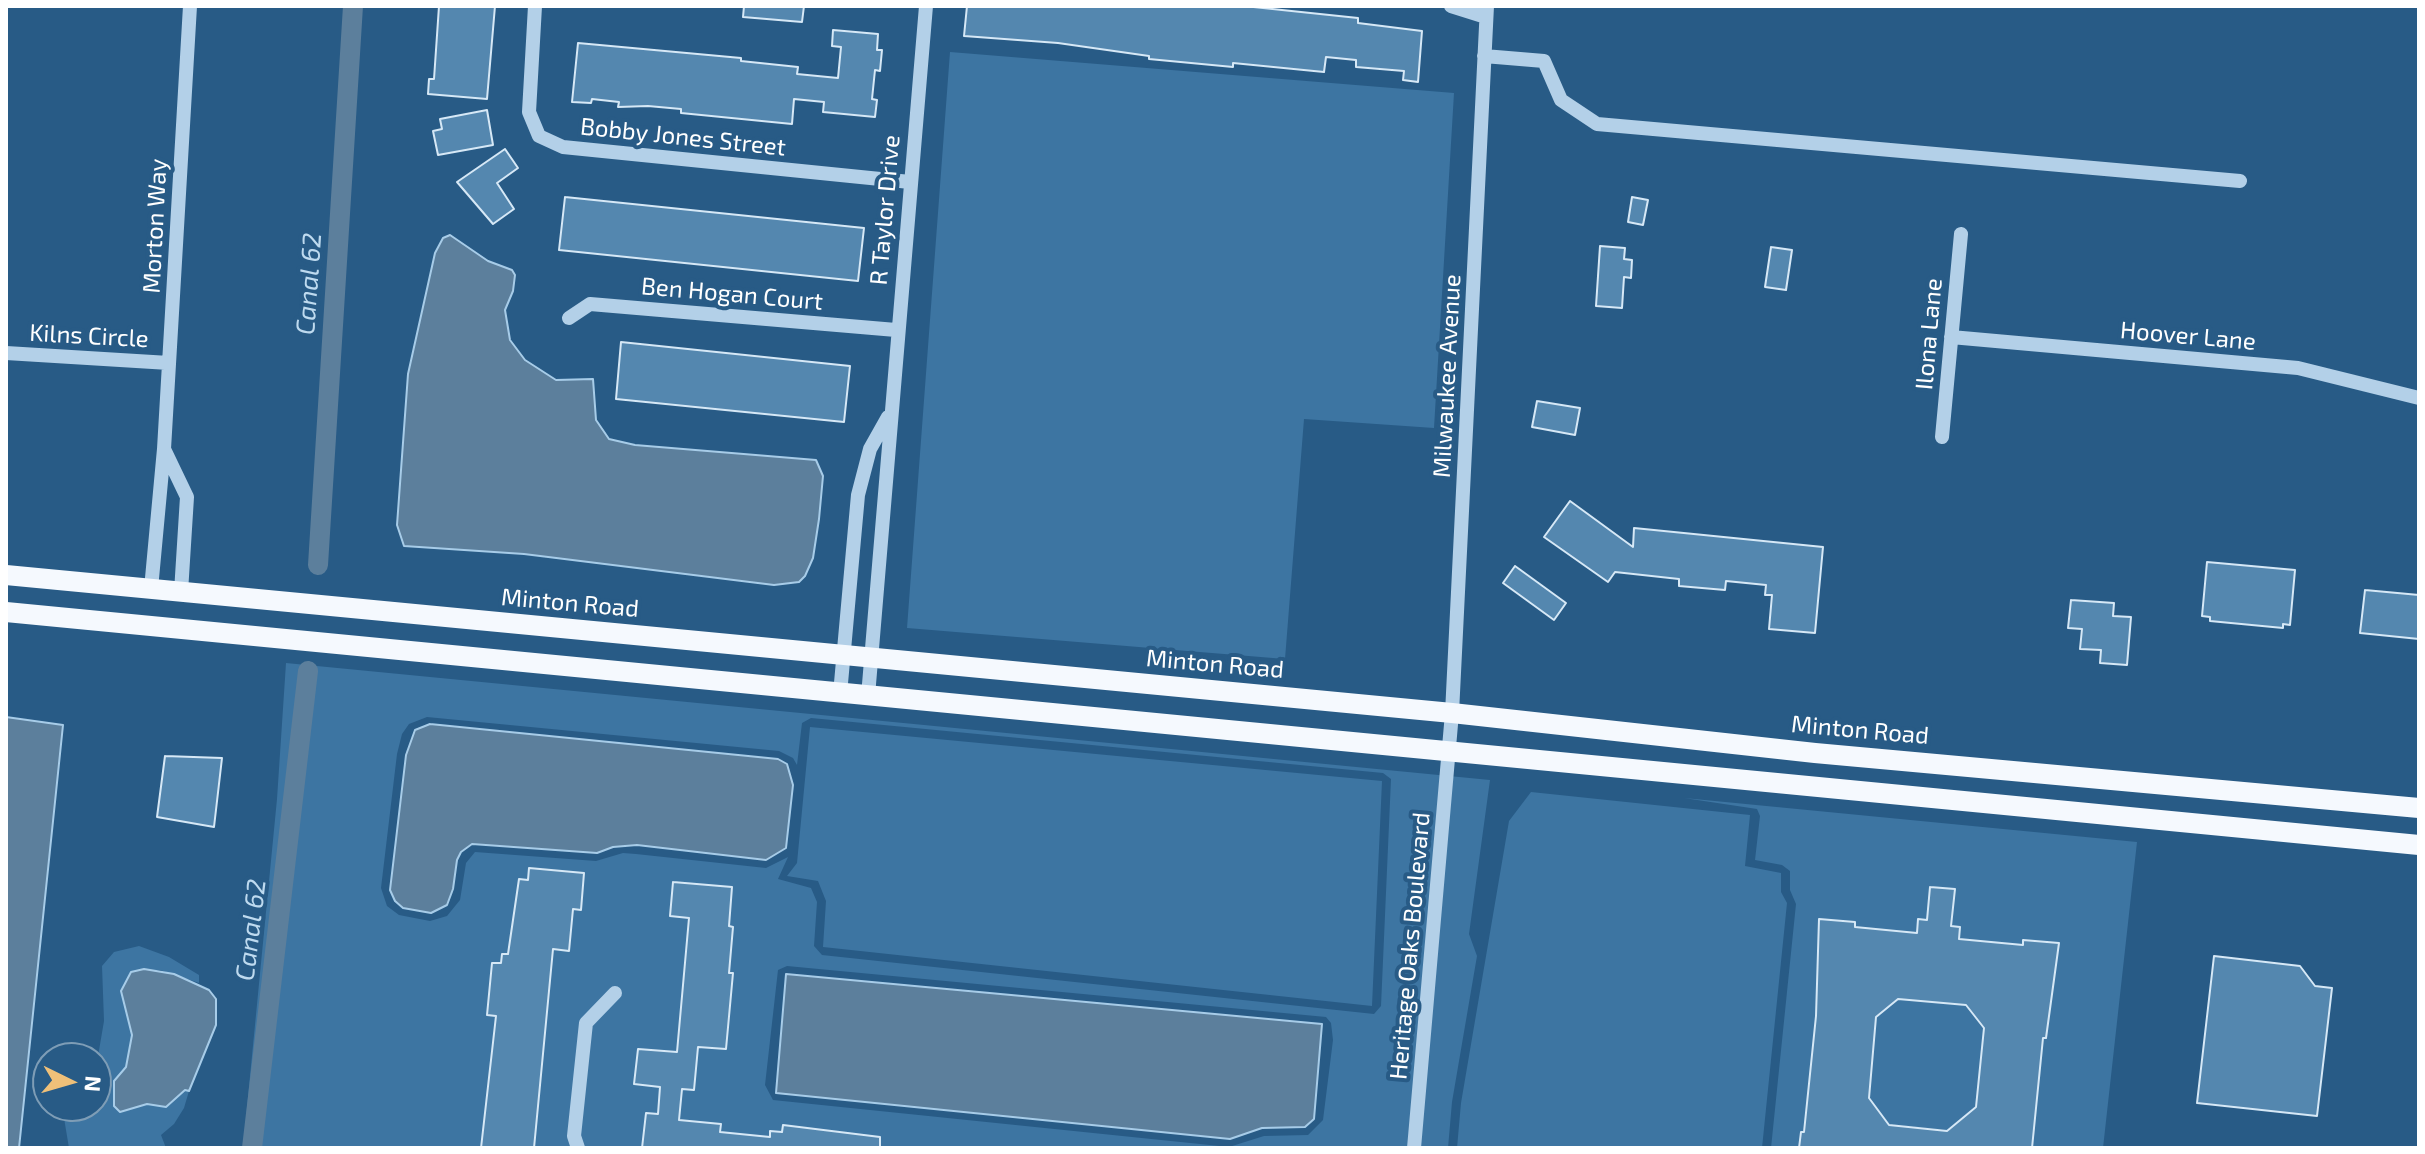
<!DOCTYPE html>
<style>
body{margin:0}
#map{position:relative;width:2425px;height:1154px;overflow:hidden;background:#285b86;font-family:"Exo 2",sans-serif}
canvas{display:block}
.frame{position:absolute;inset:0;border:8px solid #fff;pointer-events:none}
.north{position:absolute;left:32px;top:1042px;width:80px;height:80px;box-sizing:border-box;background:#285b86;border:2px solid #7e9db6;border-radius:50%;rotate:95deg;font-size:22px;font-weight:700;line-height:32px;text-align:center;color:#fff}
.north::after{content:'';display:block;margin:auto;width:28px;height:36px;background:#efc079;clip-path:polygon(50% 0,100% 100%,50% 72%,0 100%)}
</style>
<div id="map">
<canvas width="2425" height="1154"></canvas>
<div class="frame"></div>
<div class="north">N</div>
</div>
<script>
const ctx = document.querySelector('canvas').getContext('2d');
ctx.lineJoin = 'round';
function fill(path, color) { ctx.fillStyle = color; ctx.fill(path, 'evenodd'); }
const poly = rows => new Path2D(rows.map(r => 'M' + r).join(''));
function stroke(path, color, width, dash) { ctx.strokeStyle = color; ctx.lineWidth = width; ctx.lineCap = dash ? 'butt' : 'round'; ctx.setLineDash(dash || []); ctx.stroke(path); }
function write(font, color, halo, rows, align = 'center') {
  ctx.font = font + ' "Exo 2",sans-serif'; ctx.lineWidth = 8; ctx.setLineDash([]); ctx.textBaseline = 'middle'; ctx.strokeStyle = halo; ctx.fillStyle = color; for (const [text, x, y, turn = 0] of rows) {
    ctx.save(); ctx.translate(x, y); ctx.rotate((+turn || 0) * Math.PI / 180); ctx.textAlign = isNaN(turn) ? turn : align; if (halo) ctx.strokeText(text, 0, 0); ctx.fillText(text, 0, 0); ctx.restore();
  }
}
const green = poly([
 [950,52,1454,93,1434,428,1304,419,1285,659,907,628],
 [286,663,1490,780,1469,934,1477,956,1452,1102,1448,1148,243,1148,277,799],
 [427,717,779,751,793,758,797,765,802,723,811,718,1383,773,1391,779,1381,1006,1374,1014,822,955,814,946,817,902,811,888,778,879,788,857,766,868,636,854,623,853,596,861,475,852,466,863,460,900,447,916,430,921,399,915,387,906,381,888,397,754,402,734,409,724],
 [787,966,1326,1017,1331,1023,1333,1040,1323,1120,1308,1135,1264,1136,1229,1147,773,1100,765,1085,778,970],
 [810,727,1382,781,1372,1006,823,947,826,901,818,881,787,876,797,863],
 [1531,792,1750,815,1745,866,1781,873,1781,892,1787,903,1762,1148,1457,1148,1461,1103,1509,821],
 [1684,798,2137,842,2103,1148,1771,1148,1796,904,1790,890,1790,871,1782,865,1755,860,1760,816,1757,809],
 [1893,990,1983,1006,1993,1020,1973,1129,1957,1139,1872,1127,1860,1094,1875,1002],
 [139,946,169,957,199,975,199,983,160,970,131,972,121,991,132,1035,126,1067,114,1081,130,1109,148,1104,166,1107,185,1090,189,1091,184,1108,174,1124,161,1135,166,1148,69,1148,62,1106,96,1106,96,1068,104,1021,102,966,114,952],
 [1892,998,1972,1006,1971,1012,1979,1022,1984,1022,1976,1116,1955,1131,1885,1124,1881,1113,1868,1104,1877,1011,1882,1012,1892,1004]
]);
const water = poly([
 [450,235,488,261,512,270,515,275,513,291,505,310,510,340,525,360,556,380,593,379,596,420,609,439,635,445,816,460,823,476,819,519,813,558,805,576,799,582,774,585,524,554,404,546,397,525,408,374,435,253,443,238,450,235],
 [6,717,63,725,19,1148,6,1148,6,717],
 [430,724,778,759,787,764,793,785,786,848,766,860,637,845,613,847,597,853,472,844,461,852,457,860,453,889,447,905,431,913,403,908,395,901,390,890,406,755,415,730,430,724],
 [144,969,174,974,209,990,216,999,216,1025,189,1091,185,1090,166,1107,147,1104,120,1112,114,1106,114,1081,126,1067,132,1035,121,991,131,972,144,969],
 [786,974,1322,1024,1314,1119,1305,1127,1262,1128,1230,1139,776,1093,786,974]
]);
const canal = poly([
 [318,565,353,6],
 [252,1148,308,671]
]);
const building = poly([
 [439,6,495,6,487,99,428,94,429,79,434,79,439,6],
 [744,6,804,6,802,22,743,17,744,6],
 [967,6,1244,6,1358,18,1358,23,1422,31,1418,82,1403,80,1404,71,1356,67,1356,60,1326,57,1324,72,1233,63,1233,67,1149,59,1149,56,1058,43,964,36,967,6],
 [833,30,878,34,877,50,882,50,880,71,875,70,872,99,877,100,875,117,823,112,824,102,794,99,792,124,681,113,681,109,648,106,618,107,619,102,592,99,591,103,572,102,578,43,741,58,741,61,798,67,797,74,838,78,841,47,832,46,833,30],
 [487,110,493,145,438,155,433,131,442,129,440,119,487,110],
 [505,149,518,168,497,183,514,209,493,224,457,182,505,149],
 [565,197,864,228,858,281,559,250,565,197],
 [1632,197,1648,200,1643,225,1628,222,1632,197],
 [1600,246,1625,248,1624,259,1632,260,1631,278,1624,277,1622,308,1596,306,1600,246],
 [1771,247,1792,250,1786,290,1765,287,1771,247],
 [621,342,850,366,844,422,616,399,621,342],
 [1537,401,1580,408,1575,435,1532,427,1537,401],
 [1570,501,1633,547,1634,528,1823,547,1815,633,1769,629,1772,595,1765,595,1766,585,1726,581,1725,590,1679,586,1679,579,1615,572,1608,582,1544,537,1570,501],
 [2207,562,2295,570,2290,625,2283,624,2283,628,2210,621,2210,617,2202,616,2207,562],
 [1515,566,1566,603,1554,620,1503,583,1515,566],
 [2365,590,2419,595,2419,639,2360,633,2365,590],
 [2071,600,2114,603,2113,616,2131,617,2127,665,2100,663,2101,650,2080,649,2082,629,2068,628,2071,600],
 [165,756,222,758,214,827,157,817,165,756],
 [529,868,584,873,581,910,573,909,569,951,553,949,534,1148,481,1148,496,1016,487,1015,492,963,501,963,502,954,508,954,519,879,528,880,529,868],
 [673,882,732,887,729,926,733,927,729,973,733,973,726,1049,698,1047,694,1090,682,1089,679,1120,721,1124,720,1132,770,1137,770,1131,782,1132,783,1125,880,1137,880,1148,642,1148,646,1113,658,1114,660,1087,634,1084,638,1049,677,1052,689,918,670,916,673,882],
 [1930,887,1955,889,1951,926,1960,927,1959,939,2023,945,2023,940,2059,943,2046,1038,2043,1038,2032,1148,1799,1148,1801,1132,1804,1132,1816,1016,1819,919,1855,922,1855,927,1917,933,1918,919,1927,920,1930,887],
 [1898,999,1966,1005,1984,1028,1976,1107,1947,1131,1889,1125,1869,1098,1876,1017,1898,999],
 [2214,956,2300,966,2315,986,2332,988,2317,1116,2197,1103,2214,956]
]);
const minor = poly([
 [535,6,529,112,539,136,563,147,910,182],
 [1451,6,1486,17],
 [1484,56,1544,61,1561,100,1597,124,2240,181],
 [569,318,590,304,896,330],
 [1951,337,2298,368,2419,398],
 [6,353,169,363],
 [1942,437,1961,234],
 [164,449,187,497,181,592],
 [151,589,164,449,190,6],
 [840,694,858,495,870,449,888,417],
 [868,696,926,6],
 [578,1148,574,1136,586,1023,615,993],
 [1414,1148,1452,713,1487,6]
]);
const major = poly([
 [6,575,1452,713,1815,753,2419,808],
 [6,612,2419,845]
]);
const streetNames = [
 ["Bobby Jones Street",683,137,6],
 ["R Taylor Drive",885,210,-85],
 ["Morton Way",155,226,-87],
 ["Ben Hogan Court",732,294,5],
 ["Ilona Lane",1929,334,-85],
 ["Kilns Circle",89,336,3],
 ["Hoover Lane",2188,336,5],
 ["Milwaukee Avenue",1447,376,-87],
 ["Minton Road",570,603,5],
 ["Minton Road",1215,664,5],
 ["Minton Road",1860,730,5],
 ["Heritage Oaks Boulevard",1410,946,-85]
];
const waterNames = [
 ["Canal 62",309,284,-86],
 ["Canal 62",251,930,-83]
];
fill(green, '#3d75a2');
fill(water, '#5c7f9c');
stroke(water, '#a7cce8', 2);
stroke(canal, '#5c7f9c', 20);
fill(building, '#5487af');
stroke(building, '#d6e8f6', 2);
stroke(minor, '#b3d0e8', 14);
stroke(major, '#f5f9fe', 20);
write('24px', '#fff', '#285b86', streetNames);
write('italic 26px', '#bedaef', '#285b86', waterNames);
</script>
